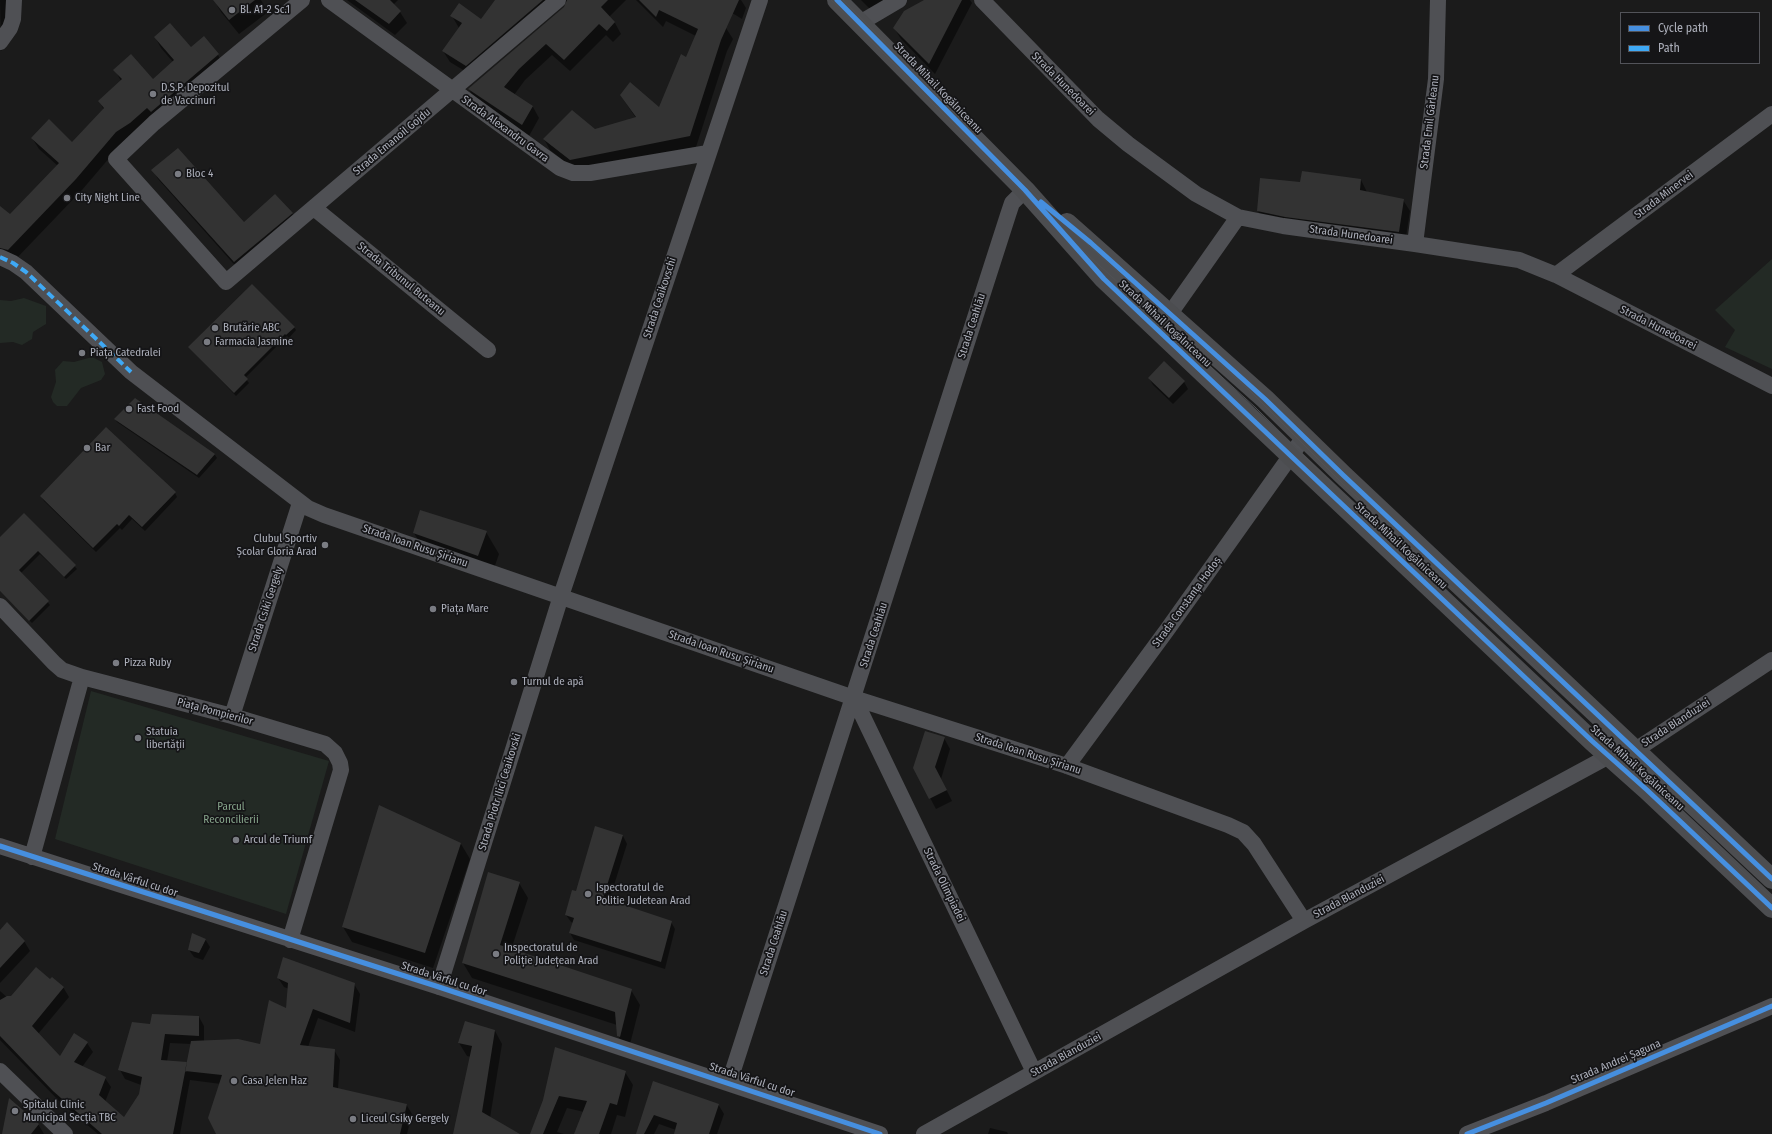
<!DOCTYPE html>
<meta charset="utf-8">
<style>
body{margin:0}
#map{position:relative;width:1772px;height:1134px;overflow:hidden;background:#1b1b1b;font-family:"Fira Sans Condensed",sans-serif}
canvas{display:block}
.legend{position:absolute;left:1620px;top:12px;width:140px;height:52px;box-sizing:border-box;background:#151517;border:1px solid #525359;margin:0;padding:5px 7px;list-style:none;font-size:12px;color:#adb0bb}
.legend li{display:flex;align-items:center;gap:8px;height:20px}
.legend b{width:20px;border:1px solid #525359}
</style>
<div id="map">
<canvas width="1772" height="1134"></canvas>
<ul class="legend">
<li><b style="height:5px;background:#468fdf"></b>Cycle path</li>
<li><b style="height:5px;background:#3fa9f5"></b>Path</li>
</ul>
</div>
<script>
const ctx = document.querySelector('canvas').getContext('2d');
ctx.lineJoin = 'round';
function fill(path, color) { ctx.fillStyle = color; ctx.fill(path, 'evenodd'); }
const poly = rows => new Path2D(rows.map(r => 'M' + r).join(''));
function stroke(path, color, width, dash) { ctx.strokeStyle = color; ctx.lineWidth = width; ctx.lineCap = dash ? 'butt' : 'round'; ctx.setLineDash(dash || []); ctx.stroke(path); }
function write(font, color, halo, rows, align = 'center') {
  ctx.font = font + ' "Fira Sans Condensed",sans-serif'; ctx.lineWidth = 3.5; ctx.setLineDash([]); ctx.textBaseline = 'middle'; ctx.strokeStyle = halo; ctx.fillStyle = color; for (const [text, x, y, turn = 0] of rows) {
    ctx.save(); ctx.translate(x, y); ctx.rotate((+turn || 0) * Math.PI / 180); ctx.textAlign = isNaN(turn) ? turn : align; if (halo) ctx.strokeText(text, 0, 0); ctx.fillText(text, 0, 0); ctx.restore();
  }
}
const green = poly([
 [1772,259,1772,369,1725,347,1735,330,1715,310],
 [24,298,46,306,46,324,33,332,32,339,22,345,13,342,0,343,0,300,11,301],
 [92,357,102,362,105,374,101,380,81,388,67,406,57,406,53,402,51,397,56,382,55,370,63,361,74,362],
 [91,691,329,761,286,914,55,839]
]);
const shadow = poly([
 [0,0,14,0,10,39,1,51],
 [214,0,261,0,268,12,239,34,221,12],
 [347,0,398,0,393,5,400,12,407,23,395,35],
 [497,0,626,0,609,17,615,23,621,34,613,42,606,35,570,71,552,55,525,80,514,95,533,107,539,118,529,136,475,100,469,89,565,8,567,3,564,1,473,76,450,62,443,51,459,28,452,16,482,20],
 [636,0,672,0,726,28,733,39,727,51,696,147,577,171,550,150,544,139,595,130,636,118,621,96,660,109,687,58,696,36,666,21,663,27],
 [711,0,741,0,746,8,742,19],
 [861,0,895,0,875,14],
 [926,0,970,0,972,3,935,74,901,39,894,28],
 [155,37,190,49,218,55,224,66,136,134,122,143,82,190,14,261,0,261,0,207,10,216,58,166,39,149,32,138,72,143,104,110,99,101,121,81,115,70,153,80,173,62,161,48],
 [153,170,244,224,292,213,297,222,240,271,158,179],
 [1303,172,1361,180,1367,192,1403,200,1410,211,1405,243,1264,222,1258,211,1301,183],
 [294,327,296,330,289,338,287,336,245,378,249,383,236,396,189,347],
 [1149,378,1184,382,1188,389,1173,404,1153,385],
 [135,399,215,455,217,458,199,478,117,422,115,419],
 [175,493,177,497,145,531,132,519,122,530,120,528,96,552,44,501,41,496],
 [24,514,77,569,66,579,40,554,21,573,50,605,32,623,0,591,0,538],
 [486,532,499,554,491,577,427,555,414,533],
 [944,738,950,749,941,779,952,801,936,809,914,768],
 [379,807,461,844,470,859,433,968,352,942,343,927],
 [596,828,623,836,627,844,609,901,671,922,675,929,665,969,574,940,570,933,573,923,571,922,566,915,577,892],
 [519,883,528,898,511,950,631,990,640,1005,628,1052,618,1036,617,1025,472,978,463,963],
 [0,931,24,941,30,951,0,983],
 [205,939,210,947,203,960,194,957,189,950],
 [278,978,354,984,360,994,355,1032,318,1018,308,1047,334,1050,340,1060,338,1089,406,1104,412,1114,407,1134,217,1134,221,1084,190,1080,180,1134,98,1134,59,1101,0,1040,0,991,10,1000,50,980,63,987,69,997,38,1034,61,1058,87,1043,93,1052,82,1067,105,1078,111,1087,105,1102,125,1119,140,1095,141,1085,125,1079,120,1070,151,1026,199,1017,204,1026,204,1042,261,1045,286,1010,289,989,284,987],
 [170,1043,191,1044,187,1065,167,1062],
 [495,1031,502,1044,490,1118,520,1134,455,1134,471,1057,467,1056,459,1043],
 [625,1072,633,1085,625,1117,617,1115,611,1134,578,1134,584,1112,567,1108,557,1132,564,1134,531,1134,544,1100],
 [653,1083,718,1104,724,1114,717,1134,675,1134,676,1130,659,1124,654,1134,637,1134],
 [38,1124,44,1134,3,1134],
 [990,1128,1007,1132,1008,1134,988,1134]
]);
const building = poly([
 [213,0,255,0,229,20],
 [355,0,390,0,401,11,389,24],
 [495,0,543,0,466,66,442,51,462,23,450,16,459,3,481,19],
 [567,0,608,0,601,7,615,22,607,31,599,24,564,60,546,44,519,69,504,87,533,106,522,125,468,89,564,7],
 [639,0,739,0,721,40,690,136,570,160,543,139,572,110,595,129,636,117,620,95,630,82,659,107,681,54,686,57,698,29,659,10,656,17],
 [924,0,962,0,929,64,893,28,904,11],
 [170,23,191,47,204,36,219,54,151,112,147,108,130,123,116,132,76,179,8,250,0,248,0,206,10,214,59,163,31,138,49,119,72,142,104,108,98,101,122,79,113,70,131,54,153,79,174,60,154,37],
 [178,148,244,222,275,194,293,213,234,262,151,170],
 [1302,171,1361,179,1360,190,1404,199,1399,232,1285,217,1257,211,1260,178,1300,182],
 [252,284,295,327,286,335,285,334,244,375,248,379,234,393,188,347],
 [1164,361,1185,381,1169,398,1148,378],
 [135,398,215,454,197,475,114,419],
 [106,427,176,492,142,527,129,515,119,526,117,524,93,548,40,496],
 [420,510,487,531,478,556,413,533],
 [24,513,76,565,64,577,38,551,19,570,49,601,29,621,0,591,0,537],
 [925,731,945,737,935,767,947,790,929,799,913,768],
 [379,805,461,843,425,953,342,927],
 [595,826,623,835,603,898,672,921,661,962,569,933,574,918,565,915,572,890,576,891],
 [488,872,520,882,500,945,632,989,620,1037,617,1036,615,1012,462,963],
 [7,922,25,941,0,968,0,930],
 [192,933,206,939,199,953,188,950],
 [283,957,355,983,350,1023,313,1009,300,1045,335,1049,333,1087,407,1104,400,1134,216,1134,208,1118,222,1075,185,1071,191,1041,238,1039,260,1044,269,1000,286,1008,288,983,277,978],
 [36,967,50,979,52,977,64,987,32,1026,60,1056,74,1033,88,1042,74,1062,106,1077,99,1095,124,1117,139,1094,142,1077,118,1070,132,1022,150,1024,152,1014,199,1016,199,1036,165,1034,161,1060,187,1062,173,1134,102,1134,53,1091,0,1036,0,1000,7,996,11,996],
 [465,1021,495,1030,482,1112,520,1134,453,1134,472,1046,458,1043],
 [555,1047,626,1071,617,1105,610,1103,599,1134,574,1134,587,1101,559,1096,543,1134,530,1134,543,1100],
 [653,1081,719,1104,709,1134,674,1134,677,1123,654,1115,644,1134,636,1134],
 [9,1098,39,1124,31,1134,2,1134]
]);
const minor = poly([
 [302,0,154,123,116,159,226,282,558,0],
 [329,0,560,168,573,173,590,173,708,153],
 [982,0,1098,119,1128,144,1196,194,1238,217,1283,226,1415,244,1519,260,1556,275,1772,386],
 [860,23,899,0],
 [0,42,10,28,13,19,14,0],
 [314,208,488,350],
 [1415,244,1436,79,1438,0],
 [0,257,13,263,26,272,131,372,308,508,324,515,854,698,1067,766,1228,825,1243,832,1254,844,1304,921],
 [1556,275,1772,114],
 [1169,315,1238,217],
 [0,606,54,663,62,670,82,677],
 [854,698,1034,1072],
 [232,716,300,503],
 [1067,766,1167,630,1304,437],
 [0,846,439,987,880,1134],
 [32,857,82,677,232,716,325,744,335,753,340,763,341,770,290,940],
 [439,987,561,596,760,0],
 [0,1071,65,1134],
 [729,1083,1008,215,1012,203,1025,190],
 [924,1134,1304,921,1598,762,1609,756,1634,751,1772,660],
 [1467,1134,1546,1103,1772,1006]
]);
const major = poly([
 [837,0,1025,190,1104,279,1592,741,1647,790,1772,908],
 [1067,223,1265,399,1343,475,1772,879]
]);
const tram = poly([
 [831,0,937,108,1054,224,1256,408,1374,525,1772,899],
 [843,0,1069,228,1248,389,1339,480,1686,811]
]);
const quiet = poly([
 [0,257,13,263,26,272,131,372]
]);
const cycleway = poly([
 [837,0,1025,190,1104,279,1592,741,1647,790,1772,908],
 [1041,202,1091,243,1265,399,1343,475,1772,879],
 [0,846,439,987,880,1134],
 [1467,1134,1546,1103,1772,1006]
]);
const markers = [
 [232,10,4,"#7a7c83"],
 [153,94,4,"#7a7c83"],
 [178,174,4,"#7a7c83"],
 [67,198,4,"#7a7c83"],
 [215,328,4,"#7a7c83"],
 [207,342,4,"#7a7c83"],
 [82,353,4,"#7a7c83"],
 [129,409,4,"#7a7c83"],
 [87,448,4,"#7a7c83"],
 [325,545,4,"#7a7c83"],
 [433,609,4,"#7a7c83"],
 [116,663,4,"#7a7c83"],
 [514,682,4,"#7a7c83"],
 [138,738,4,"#7a7c83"],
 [236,840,4,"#7a7c83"],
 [588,894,4,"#7a7c83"],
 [496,954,4,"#7a7c83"],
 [234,1081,4,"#7a7c83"],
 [15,1111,4,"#7a7c83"],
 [353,1119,4,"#7a7c83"]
];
const poiNames = [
 ["Bl. A1-2 Sc.1",240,10],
 ["D.S.P. Depozitul",161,88],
 ["de Vaccinuri",161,101],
 ["Bloc 4",186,174],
 ["City Night Line",75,198],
 ["Brutărie ABC",223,328],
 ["Farmacia Jasmine",215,342],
 ["Piața Catedralei",90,353],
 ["Fast Food",137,409],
 ["Bar",95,448],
 ["Clubul Sportiv",317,539,"right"],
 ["Școlar Gloria Arad",317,552,"right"],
 ["Piața Mare",441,609],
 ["Pizza Ruby",124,663],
 ["Turnul de apă",522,682],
 ["Statuia",146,732],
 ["libertății",146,745],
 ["Arcul de Triumf",244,840],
 ["Ispectoratul de",596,888],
 ["Politie Judetean Arad",596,901],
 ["Inspectoratul de",504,948],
 ["Poliție Județean Arad",504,961],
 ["Casa Jelen Haz",242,1081],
 ["Spitalul Clinic",23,1105],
 ["Municipal Secția TBC",23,1118],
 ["Liceul Csiky Gergely",361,1119]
];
const streetNames = [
 ["Strada Hunedoarei",1063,84,45],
 ["Strada Mihail Kogălniceanu",938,88,46],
 ["Strada Emil Gârleanu",1430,122,-83],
 ["Strada Alexandru Gavra",505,129,36],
 ["Strada Emanoil Gojdu",392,142,-40],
 ["Strada Minervei",1664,195,-37],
 ["Strada Hunedoarei",1351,235,8],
 ["Strada Tribunul Buteanu",401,279,39],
 ["Strada Ceaikovschi",660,298,-72],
 ["Strada Mihail Kogălniceanu",1165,324,43],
 ["Strada Ceahlău",972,326,-72],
 ["Strada Hunedoarei",1658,328,27],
 ["Strada Ioan Rusu Șirianu",415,546,19],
 ["Strada Mihail Kogălniceanu",1401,546,43],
 ["Strada Constanța Hodoș",1187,602,-54],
 ["Strada Csiki Gergely",266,609,-72],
 ["Strada Ceahlău",874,635,-72],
 ["Strada Ioan Rusu Șirianu",721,652,19],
 ["Piața Pompierilor",215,712,15],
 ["Strada Blanduziei",1676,723,-33],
 ["Strada Ioan Rusu Șirianu",1028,754,18],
 ["Strada Mihail Kogălniceanu",1637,768,42],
 ["Strada Piotr Ilici Ceaikovski",500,792,-73],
 ["Strada Vârful cu dor",135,880,18],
 ["Strada Olimpiadei",944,885,64],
 ["Strada Blanduziei",1349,897,-28],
 ["Strada Ceahlău",774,943,-72],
 ["Strada Vârful cu dor",444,979,18],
 ["Strada Blanduziei",1066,1055,-29],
 ["Strada Andrei Șaguna",1616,1062,-23],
 ["Strada Vârful cu dor",752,1080,18]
];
const parkNames = [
 ["Parcul",231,807],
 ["Reconcilierii",231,820]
];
fill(green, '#232a25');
fill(shadow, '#0007');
fill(building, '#333');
stroke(minor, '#4f5054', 16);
stroke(major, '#4c4d50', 20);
stroke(tram, '#505154', 1);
stroke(quiet, '#3fa9f5', 4, [8, 4]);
stroke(cycleway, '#468fdf', 5);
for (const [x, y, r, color] of markers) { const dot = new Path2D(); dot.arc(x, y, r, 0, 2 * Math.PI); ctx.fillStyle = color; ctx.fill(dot); stroke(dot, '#151517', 1.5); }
write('11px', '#adb0bb', '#151517', poiNames, 'left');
write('11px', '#adb0bb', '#151517', streetNames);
write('11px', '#86a48b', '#151517', parkNames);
</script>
